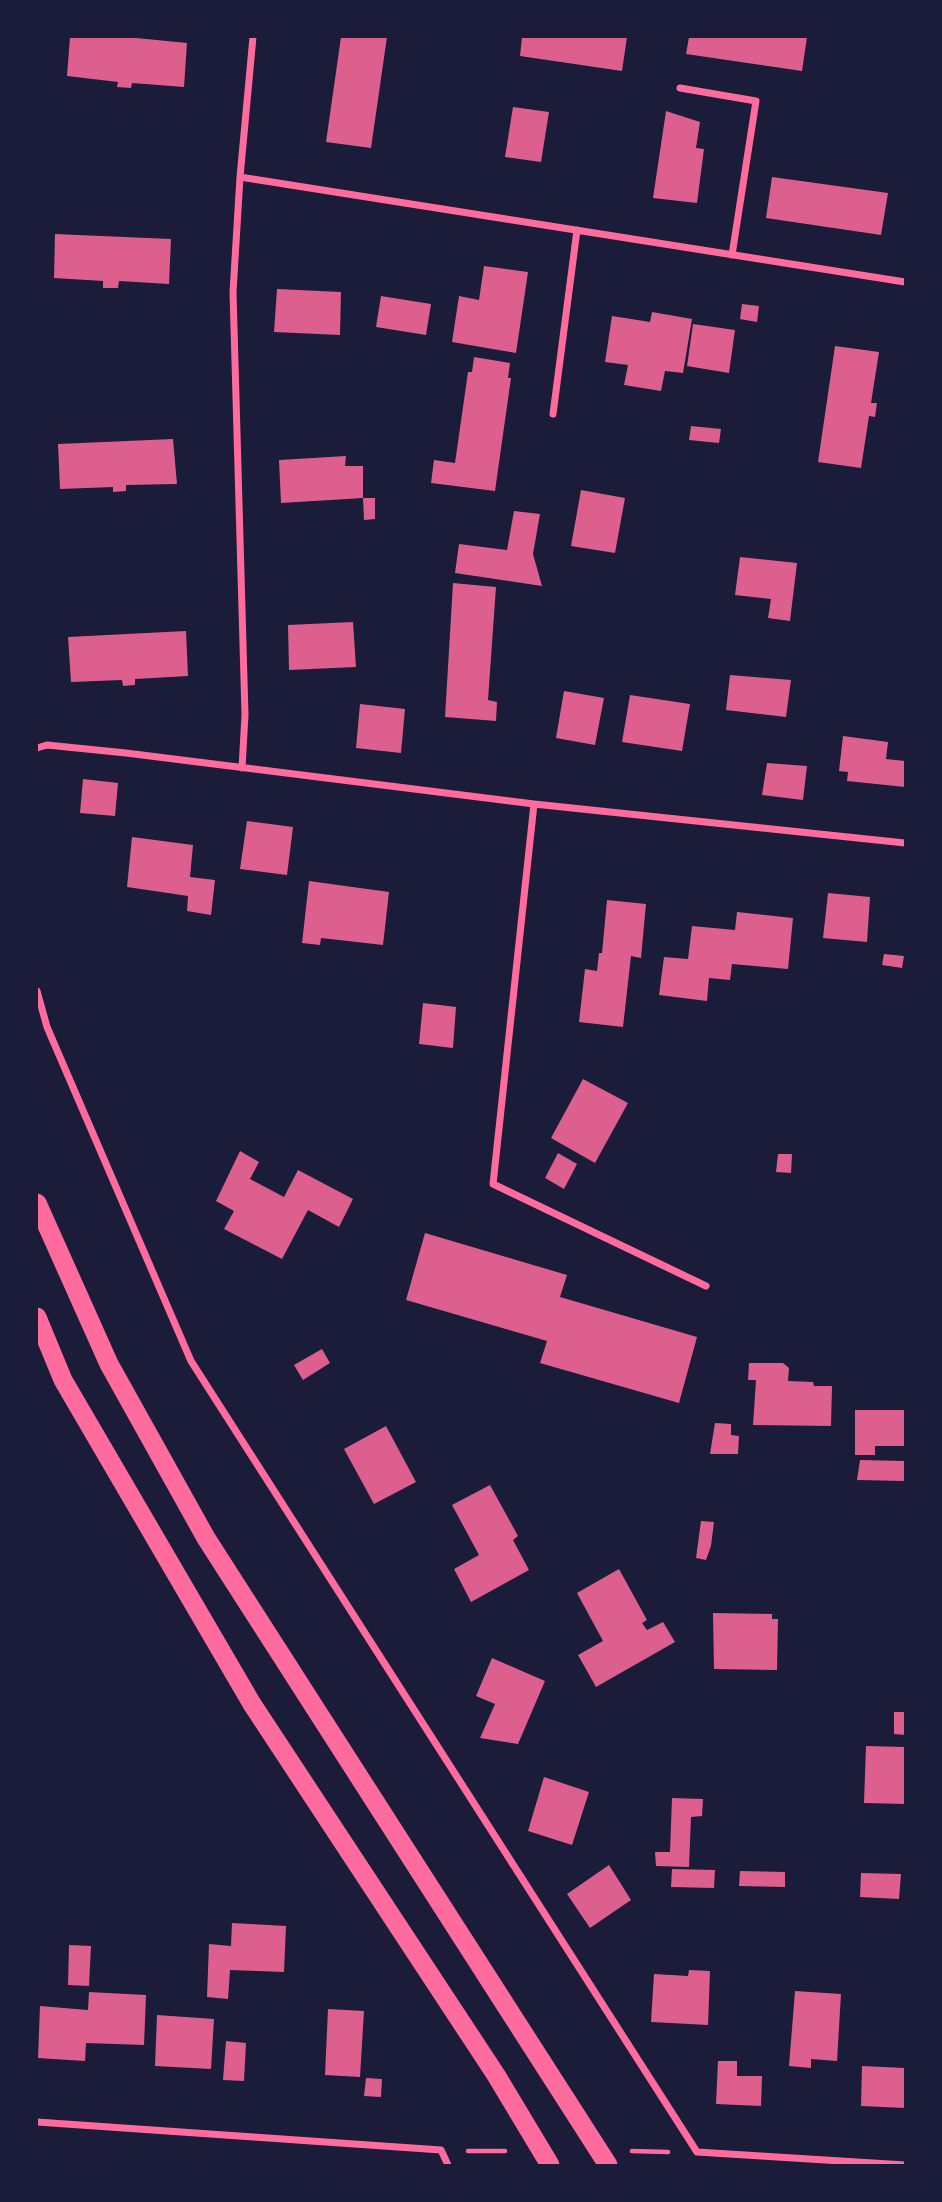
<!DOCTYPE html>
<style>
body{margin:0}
#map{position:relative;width:942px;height:2202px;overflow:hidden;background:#1b1b3a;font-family:Montserrat,sans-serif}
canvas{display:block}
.frame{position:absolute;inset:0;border:38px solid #1b1b3a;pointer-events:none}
</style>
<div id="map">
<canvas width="942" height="2202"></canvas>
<div class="frame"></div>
</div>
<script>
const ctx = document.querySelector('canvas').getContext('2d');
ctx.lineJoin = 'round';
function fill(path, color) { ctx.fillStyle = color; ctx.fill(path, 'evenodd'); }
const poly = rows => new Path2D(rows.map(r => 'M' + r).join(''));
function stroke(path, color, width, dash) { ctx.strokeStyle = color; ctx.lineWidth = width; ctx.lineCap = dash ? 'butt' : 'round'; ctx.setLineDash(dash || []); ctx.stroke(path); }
const building = poly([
 [70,37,126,37,187,43,184,87,132,83,131,88,117,87,118,82,67,76],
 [341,37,387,37,371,148,326,142],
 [522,37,627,37,622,71,520,56],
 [689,37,807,37,802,71,686,54],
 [513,107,549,112,541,162,505,157],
 [666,111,700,122,696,148,704,149,697,203,653,198],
 [772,177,888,193,881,235,766,218],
 [55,234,171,239,169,284,119,281,118,288,103,288,103,281,54,278],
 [484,266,528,272,516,353,452,342,459,296,479,300],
 [277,289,341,292,340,335,274,332],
 [381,296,431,304,426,335,376,327],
 [742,304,759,306,757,322,740,319],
 [652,312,692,319,683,373,665,371,661,391,624,385,628,365,605,362,612,316,650,322],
 [693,324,735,330,729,373,687,366],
 [835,346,879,352,871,403,877,403,875,417,869,416,861,468,818,462],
 [474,357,510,363,508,378,511,378,495,491,431,483,434,460,455,463,468,372,472,372],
 [691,426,721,429,719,443,689,440],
 [173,439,177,484,126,485,126,491,113,492,113,487,60,489,58,444],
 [346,456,345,466,363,466,363,498,375,498,375,519,364,520,363,498,281,503,279,460],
 [581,490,625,498,615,553,571,546],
 [514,511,540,514,533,554,542,586,455,573,459,544,507,550],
 [740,557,797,563,790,621,768,618,771,599,735,595],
 [453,583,496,587,488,700,497,702,496,721,445,717],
 [353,622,356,667,289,670,288,625],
 [186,631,188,676,135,679,135,685,123,686,122,680,71,682,68,637],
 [730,675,791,680,786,717,726,710],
 [564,691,604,698,595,745,556,738],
 [630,695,690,704,682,751,622,742],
 [360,704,405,709,401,753,356,748],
 [843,736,888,742,886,759,905,761,905,787,847,781,848,772,839,771],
 [767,763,807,766,803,800,762,795],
 [83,779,118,783,115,816,80,813],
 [247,821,293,827,287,875,240,869],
 [132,837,193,845,190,877,215,880,211,915,187,911,188,896,127,887],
 [309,881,389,892,383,945,321,938,320,945,302,943],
 [828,893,870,897,867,942,823,938],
 [607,900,646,904,641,958,631,956,623,1027,579,1022,585,969,597,971,599,953,602,953],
 [737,912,793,918,788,969,732,964,730,980,709,978,707,1001,659,995,664,957,688,959,692,926,735,930],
 [884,954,904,956,902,968,882,965],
 [423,1003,456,1007,453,1048,419,1044],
 [583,1079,628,1103,595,1163,551,1138],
 [240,1151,259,1162,250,1179,284,1197,298,1170,353,1199,339,1227,308,1210,282,1259,224,1229,234,1211,216,1201],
 [558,1153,577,1164,564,1189,545,1178],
 [778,1154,792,1154,791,1173,776,1172],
 [425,1233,567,1275,560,1297,697,1337,679,1403,540,1363,547,1341,406,1300],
 [322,1349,330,1363,303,1380,294,1365],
 [749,1363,783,1363,789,1368,788,1381,813,1382,814,1386,832,1386,831,1426,753,1425,756,1380,748,1380],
 [855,1410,905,1410,905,1446,875,1446,875,1455,855,1455],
 [715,1423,731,1424,731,1435,739,1436,738,1454,710,1454],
 [386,1426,416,1482,374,1504,344,1449],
 [860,1460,905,1461,905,1481,857,1480],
 [490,1485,518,1536,513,1540,529,1570,471,1602,454,1569,479,1555,452,1505],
 [701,1521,714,1522,711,1546,706,1560,696,1558],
 [619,1569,647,1620,642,1623,647,1630,663,1622,675,1642,596,1687,578,1655,603,1641,577,1593],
 [713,1613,772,1614,772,1619,778,1619,777,1670,714,1669],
 [492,1658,545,1681,518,1744,480,1738,495,1704,476,1696],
 [894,1712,905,1712,905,1735,894,1734],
 [866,1746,905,1747,905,1804,864,1803],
 [544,1777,589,1792,572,1845,528,1831],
 [672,1798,703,1799,702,1816,691,1817,689,1867,656,1866,655,1852,670,1852],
 [609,1865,631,1900,590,1928,567,1894],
 [672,1869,715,1870,714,1888,671,1887],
 [740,1871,785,1872,785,1887,739,1886],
 [861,1873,901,1874,899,1899,860,1897],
 [232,1923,286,1926,284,1972,230,1970,228,1999,207,1997,209,1944,231,1946],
 [69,1945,91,1946,89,1986,68,1985],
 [689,1970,710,1971,708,2025,651,2022,654,1974,688,1976],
 [795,1991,841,1994,837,2061,811,2059,811,2068,789,2066],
 [89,1992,146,1995,144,2045,86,2043,85,2061,38,2058,40,2006,88,2010],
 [328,2009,364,2011,360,2077,325,2075],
 [157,2015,214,2019,211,2069,155,2066],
 [226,2041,246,2043,244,2081,223,2080],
 [718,2061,737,2061,737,2076,762,2076,761,2106,716,2104],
 [862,2066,905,2068,905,2108,861,2106],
 [366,2078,382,2079,381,2097,364,2096]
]);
const path = poly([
 [468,2151,505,2151],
 [632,2151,668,2152]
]);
const minor = poly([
 [680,88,756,101,732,255],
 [240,177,905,282],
 [553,414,577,230],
 [37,748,47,745,126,753,534,804,905,843],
 [242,768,245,715,233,292,240,177,253,37],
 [534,804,493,1184,706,1286],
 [37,991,47,1027,191,1361,697,2152,905,2165],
 [37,2122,441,2150,448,2165]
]);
const trunk = poly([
 [37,1203,109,1364,206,1538,608,2165],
 [37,1317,63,1380,252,1704,496,2075,550,2165]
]);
fill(building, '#dd5f8e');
stroke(path, '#ff6b9d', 4.5);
stroke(minor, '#ff6b9d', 7);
stroke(trunk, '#ff6b9d', 19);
</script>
